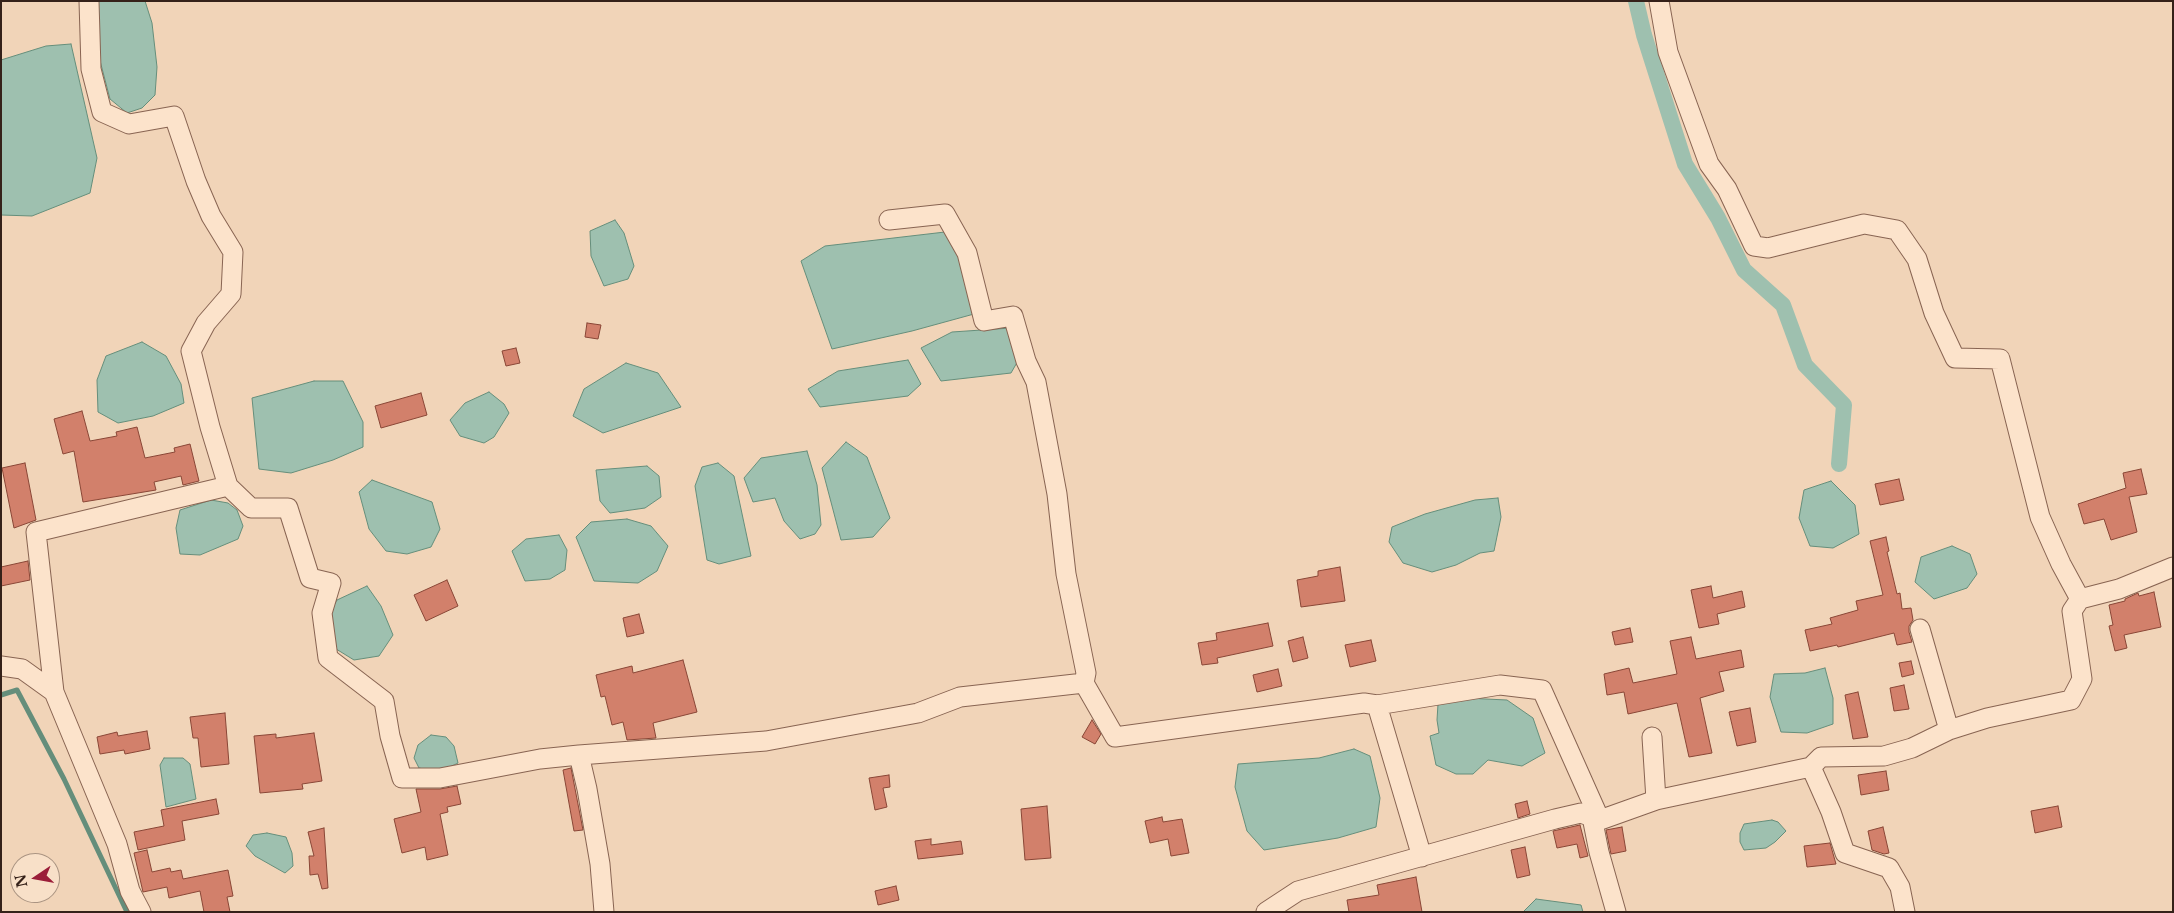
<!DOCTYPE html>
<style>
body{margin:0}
#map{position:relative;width:2174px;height:913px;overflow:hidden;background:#f1d4b8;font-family:"Libre Baskerville",serif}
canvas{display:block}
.frame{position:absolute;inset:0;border:2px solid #352119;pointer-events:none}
.north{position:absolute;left:10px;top:853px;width:50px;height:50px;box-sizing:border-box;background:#f8e0c8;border:1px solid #aa9482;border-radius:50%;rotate:258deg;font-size:14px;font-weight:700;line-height:20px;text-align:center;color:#352119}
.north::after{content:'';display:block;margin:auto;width:18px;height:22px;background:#9b1e39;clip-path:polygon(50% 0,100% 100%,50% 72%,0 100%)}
</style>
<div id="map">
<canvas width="2174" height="913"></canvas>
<div class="frame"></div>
<div class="north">N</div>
</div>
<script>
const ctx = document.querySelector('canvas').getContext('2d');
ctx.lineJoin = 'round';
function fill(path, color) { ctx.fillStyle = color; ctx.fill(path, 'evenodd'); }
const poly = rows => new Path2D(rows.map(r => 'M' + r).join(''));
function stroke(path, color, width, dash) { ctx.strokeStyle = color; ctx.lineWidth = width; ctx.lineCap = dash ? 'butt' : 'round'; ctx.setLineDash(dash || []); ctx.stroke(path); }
const water = poly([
 [97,1,145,1,152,23,157,67,155,95,142,108,127,113,110,99,98,53,97,1],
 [71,44,97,158,90,193,32,216,1,215,1,60,46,46,71,44],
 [615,220,624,233,634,266,628,279,604,286,591,256,590,231,615,220],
 [945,232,962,261,974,314,912,331,832,349,801,261,825,246,945,232],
 [1011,328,1019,359,1011,373,941,381,921,348,952,332,1011,328],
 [142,342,166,356,181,384,184,403,153,416,118,423,98,412,97,380,106,356,142,342],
 [908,360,921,384,908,396,820,407,808,389,838,371,908,360],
 [626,363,658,373,681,407,603,433,573,416,584,389,626,363],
 [314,381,343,381,363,422,363,447,333,460,291,473,259,469,252,398,314,381],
 [489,392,504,404,509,413,494,437,484,443,460,436,450,420,465,403,489,392],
 [846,442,867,457,890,518,873,537,841,540,822,468,846,442],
 [807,451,817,485,821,525,815,534,800,539,784,521,775,498,753,502,744,478,761,458,807,451],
 [718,463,734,476,751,556,719,564,707,560,695,486,702,467,718,463],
 [647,466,659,476,661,497,645,508,610,513,600,501,596,470,647,466],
 [372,480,432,502,440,529,431,547,407,554,386,551,369,529,359,492,372,480],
 [1831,481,1855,505,1859,534,1833,548,1810,546,1799,518,1804,490,1831,481],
 [1498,498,1501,517,1494,551,1480,553,1456,565,1432,572,1403,563,1389,542,1392,527,1425,514,1475,500,1498,498],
 [211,500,228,503,237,510,243,526,238,539,200,555,180,554,176,528,180,510,211,500],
 [627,519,651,526,668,546,657,571,638,583,594,581,576,537,591,522,627,519],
 [559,535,567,550,565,570,550,579,525,581,512,551,526,539,559,535],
 [1952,546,1970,554,1977,574,1967,588,1934,599,1915,582,1921,557,1952,546],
 [367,586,381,606,393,635,379,656,354,660,328,644,328,616,337,600,367,586],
 [1825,668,1833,698,1833,724,1807,733,1781,732,1770,697,1774,674,1805,673,1825,668],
 [1465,698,1507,700,1533,718,1545,753,1522,766,1488,760,1473,774,1456,774,1436,765,1430,736,1439,733,1437,720,1438,704,1465,698],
 [431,735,446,737,454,746,458,763,448,768,433,771,419,768,414,758,418,745,431,735],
 [1354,749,1370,756,1380,798,1376,827,1338,838,1264,850,1247,831,1235,787,1238,764,1319,758,1354,749],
 [164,758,183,758,190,764,196,799,166,807,160,765,164,758],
 [1772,820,1778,822,1786,831,1775,842,1766,848,1744,850,1740,842,1740,833,1744,824,1772,820],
 [267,833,286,837,292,853,293,866,285,873,255,856,246,846,253,835,267,833],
 [1536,899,1581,905,1583,912,1523,912,1536,899]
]);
const stream = poly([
 [1,695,17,690,64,779,127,912]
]);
const canal = poly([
 [1636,1,1644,35,1685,164,1718,218,1744,270,1783,305,1805,365,1844,405,1839,464]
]);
const building = poly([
 [587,323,601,325,598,339,585,337,587,323],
 [516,348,520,363,506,366,502,351,516,348],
 [421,393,427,415,381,428,375,406,421,393],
 [82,411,90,441,117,436,116,432,137,427,145,458,175,452,174,448,190,444,199,481,183,485,181,476,154,482,156,490,83,502,74,451,63,454,54,419,82,411],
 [25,463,36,520,14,528,2,468,25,463],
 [2141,469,2147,494,2129,497,2137,532,2111,540,2104,519,2084,524,2078,504,2126,488,2123,473,2141,469],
 [1899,479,1904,500,1880,505,1875,484,1899,479],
 [1886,537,1889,551,1887,552,1897,594,1900,593,1902,609,1911,608,1913,620,1909,626,1909,632,1912,642,1897,645,1894,633,1838,647,1837,645,1810,651,1805,630,1832,624,1830,618,1858,610,1856,601,1883,595,1870,541,1886,537],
 [28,561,30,580,1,586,1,567,28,561],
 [1340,567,1345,601,1301,607,1297,580,1318,576,1318,571,1340,567],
 [447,580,458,606,426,621,414,595,447,580],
 [1711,586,1713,598,1742,591,1745,607,1717,614,1719,624,1699,628,1691,590,1711,586],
 [2154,592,2161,627,2124,635,2127,648,2115,651,2109,626,2113,625,2109,605,2125,601,2125,599,2138,593,2139,596,2154,592],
 [639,614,644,633,627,637,623,618,639,614],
 [1268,623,1273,646,1217,658,1218,663,1202,665,1198,643,1217,640,1216,633,1268,623],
 [1630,628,1633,642,1615,645,1612,632,1630,628],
 [1303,637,1308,658,1293,662,1288,641,1303,637],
 [1691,637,1696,659,1741,650,1744,667,1719,672,1724,691,1700,698,1712,753,1689,757,1677,703,1628,714,1624,692,1607,695,1604,674,1629,668,1633,683,1677,674,1670,641,1691,637],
 [1371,640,1376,661,1350,667,1345,645,1371,640],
 [683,660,697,712,653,723,656,738,627,740,623,722,612,725,605,696,601,697,596,675,632,666,633,673,683,660],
 [1911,661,1914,674,1902,677,1899,663,1911,661],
 [1278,669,1282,686,1257,692,1253,675,1278,669],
 [1904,685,1909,709,1894,711,1890,688,1904,685],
 [1858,692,1868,737,1853,739,1845,695,1858,692],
 [1750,708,1756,742,1737,746,1729,712,1750,708],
 [225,713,229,764,201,767,198,738,193,738,190,717,225,713],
 [1092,720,1101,734,1095,744,1082,737,1092,720],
 [147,731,150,749,125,754,124,750,100,754,97,737,117,732,118,736,147,731],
 [314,733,322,781,302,784,303,789,260,793,254,736,276,734,276,738,314,733],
 [571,768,583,830,574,831,563,770,571,768],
 [1886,771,1889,790,1861,795,1858,775,1886,771],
 [889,775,890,787,883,788,887,807,875,810,869,778,889,775],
 [457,786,461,804,447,807,448,812,440,814,448,855,427,860,425,847,402,853,394,819,421,812,416,789,440,789,457,786],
 [216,799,219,814,182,821,185,840,138,850,134,832,164,826,161,810,216,799],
 [1527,801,1530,814,1518,818,1515,804,1527,801],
 [1047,806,1051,858,1025,860,1021,809,1047,806],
 [2058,806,2062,827,2035,833,2031,811,2058,806],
 [1162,817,1163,822,1182,819,1189,853,1171,856,1168,839,1150,843,1145,821,1162,817],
 [1580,825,1588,856,1580,858,1577,844,1557,848,1553,831,1580,825],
 [1622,827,1626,851,1611,854,1606,830,1622,827],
 [1883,827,1889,853,1884,854,1872,850,1868,831,1883,827],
 [324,828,328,888,322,889,318,874,310,875,309,856,314,856,308,832,324,828],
 [931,839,931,845,961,841,963,854,918,859,915,841,931,839],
 [1830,843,1836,864,1807,867,1804,846,1830,843],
 [1525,847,1530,875,1517,878,1511,850,1525,847],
 [147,850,152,872,170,868,171,872,181,870,183,879,228,870,233,896,227,897,230,912,204,912,200,891,169,898,167,887,143,892,134,853,147,850],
 [1416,877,1422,912,1349,912,1347,900,1379,895,1377,885,1416,877],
 [896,886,899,900,878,905,875,891,896,886]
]);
const street = poly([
 [89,1,91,69,102,112,129,124,174,116,196,181,211,216,233,252,231,294,206,323,191,351,210,427,228,486,251,508,288,508,310,578,331,583,322,613,328,658,384,701,390,736,402,778,440,778,540,759,579,755,587,789,600,864,604,912],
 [2080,599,2119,589,2173,567],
 [1920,629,1949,730],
 [1,666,22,669,54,692,117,844,130,891,141,912],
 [1084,683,1115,737,1364,703,1377,705,1500,685,1542,690,1600,820],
 [54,692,36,532,228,486],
 [1377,705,1422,857],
 [1652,737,1656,800],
 [579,755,766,741,918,713,960,697,1084,683,1086,673,1066,574,1057,494,1036,382,1026,361,1013,316,984,321,967,253,945,214,889,220],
 [1811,767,1831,812,1845,853,1889,868,1900,887,1905,912],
 [1592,817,1599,852,1616,912],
 [1266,912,1298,891,1555,819,1581,813,1600,820,1656,800,1811,767,1821,757,1884,756,1912,748,1949,730,1987,718,2071,700,2082,679,2072,611,2080,599,2061,564,2040,517,2000,359,1955,358,1934,313,1917,259,1897,230,1864,224,1768,248,1754,246,1727,189,1709,164,1668,52,1659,1]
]);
fill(water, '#9ec0af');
stroke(water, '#658e7b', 1);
stroke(stream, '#658e7b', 5);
stroke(canal, '#9ec0af', 16);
fill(building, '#d2806b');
stroke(building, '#894636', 1);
stroke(street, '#886452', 21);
stroke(street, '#fce3cb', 19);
</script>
